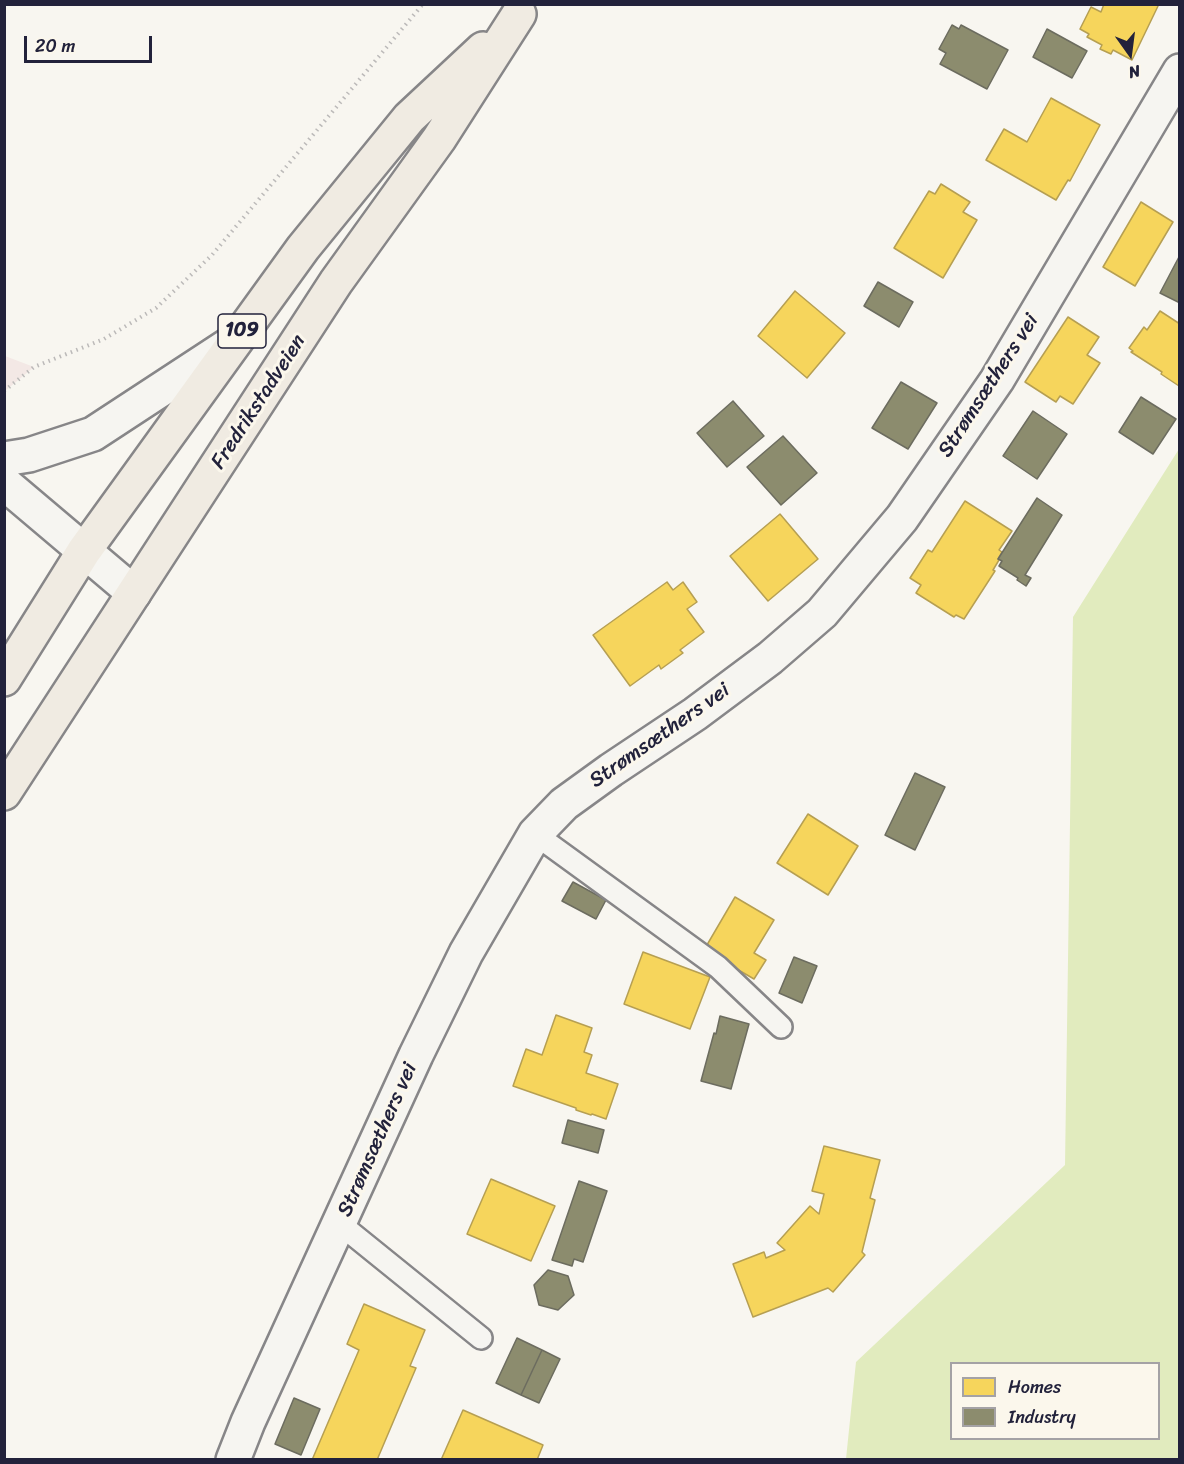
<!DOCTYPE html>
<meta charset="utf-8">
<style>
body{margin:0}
#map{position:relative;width:1184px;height:1464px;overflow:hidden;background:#f8f6f0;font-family:Sriracha,sans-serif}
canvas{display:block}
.frame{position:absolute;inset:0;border:6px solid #22223b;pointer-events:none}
.legend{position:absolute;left:950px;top:1362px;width:210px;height:78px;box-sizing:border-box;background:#fbf7ec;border:2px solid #a4a2a5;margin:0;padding:8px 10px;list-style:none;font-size:18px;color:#22223b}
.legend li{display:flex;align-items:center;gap:12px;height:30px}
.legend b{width:30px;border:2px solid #a4a2a5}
.north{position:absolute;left:1100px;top:24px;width:60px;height:60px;-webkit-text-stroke:4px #fbf7ec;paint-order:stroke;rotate:166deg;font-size:16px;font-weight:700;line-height:24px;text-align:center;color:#22223b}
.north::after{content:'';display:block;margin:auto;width:21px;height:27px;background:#22223b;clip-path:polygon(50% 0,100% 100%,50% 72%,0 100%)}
.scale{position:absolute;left:24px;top:36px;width:128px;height:27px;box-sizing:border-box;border:3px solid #22223b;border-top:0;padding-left:8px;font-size:18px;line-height:21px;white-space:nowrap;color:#22223b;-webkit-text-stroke:4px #fbf7ec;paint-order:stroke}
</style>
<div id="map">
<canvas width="1184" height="1464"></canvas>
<div class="frame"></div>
<ul class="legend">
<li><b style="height:16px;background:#f6d55c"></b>Homes</li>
<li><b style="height:16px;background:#8c8c6e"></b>Industry</li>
</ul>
<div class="north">N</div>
<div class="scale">20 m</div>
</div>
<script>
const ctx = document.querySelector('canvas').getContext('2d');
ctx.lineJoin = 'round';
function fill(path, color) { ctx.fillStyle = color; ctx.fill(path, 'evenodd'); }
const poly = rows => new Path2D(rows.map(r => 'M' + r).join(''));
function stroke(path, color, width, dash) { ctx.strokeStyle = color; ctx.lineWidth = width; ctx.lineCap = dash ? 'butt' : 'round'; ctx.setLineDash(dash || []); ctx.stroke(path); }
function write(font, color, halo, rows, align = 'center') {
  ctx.font = font + ' Sriracha,sans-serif'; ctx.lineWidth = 6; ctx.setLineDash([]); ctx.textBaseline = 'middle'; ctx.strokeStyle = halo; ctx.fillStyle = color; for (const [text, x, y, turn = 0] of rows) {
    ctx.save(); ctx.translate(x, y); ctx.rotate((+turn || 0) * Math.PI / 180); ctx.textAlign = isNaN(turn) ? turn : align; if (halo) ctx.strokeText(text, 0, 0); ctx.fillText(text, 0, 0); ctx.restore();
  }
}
const built = poly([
 [5,356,34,367,5,391]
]);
const green = poly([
 [1179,449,1179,1459,846,1459,856,1362,1065,1165,1073,617],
 [952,1364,1158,1364,1158,1438,952,1438]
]);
const homes = poly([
 [1104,4,1159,4,1132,60,1113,50,1111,54,1100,49,1102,45,1087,37,1089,34,1080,29,1091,7,1101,12,1104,4],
 [1051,98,1100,125,1070,181,1068,180,1056,200,986,160,1004,129,1027,142,1051,98],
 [941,184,970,202,963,212,977,220,943,278,894,248,929,191,935,194,941,184],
 [1141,202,1173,222,1135,286,1103,267,1141,202],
 [795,291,845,333,807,378,758,336,795,291],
 [1160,311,1180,324,1179,386,1161,374,1162,372,1131,352,1133,351,1129,348,1144,327,1147,330,1160,311],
 [1068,317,1099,337,1087,355,1100,363,1073,404,1060,396,1056,402,1025,382,1068,317],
 [965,501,1012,531,999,550,1002,552,998,559,999,560,993,570,995,571,964,619,956,615,954,617,916,593,921,585,910,578,928,550,932,552,965,501],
 [780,514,818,559,768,601,730,556,780,514],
 [667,582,673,590,683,582,697,602,687,609,704,632,680,650,683,653,661,669,659,665,630,686,593,635,667,582],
 [808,814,858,846,828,895,777,863,808,814],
 [735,897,774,920,754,953,766,960,754,979,704,950,735,897],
 [643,952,710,977,690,1029,624,1004,643,952],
 [556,1015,592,1028,584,1052,592,1055,586,1073,618,1084,606,1119,592,1114,591,1115,576,1110,576,1108,513,1086,526,1049,542,1055,556,1015],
 [824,1146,880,1160,870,1198,875,1200,862,1252,865,1255,833,1292,828,1288,753,1317,733,1264,764,1252,766,1258,785,1250,777,1243,810,1206,819,1214,824,1194,812,1191,824,1146],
 [491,1179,555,1206,531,1261,467,1234,491,1179],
 [364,1304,425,1330,410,1366,416,1368,377,1460,312,1460,359,1350,347,1344,364,1304],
 [463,1410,543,1445,537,1460,441,1460,463,1410]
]);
const industry = poly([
 [952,25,959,29,961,25,1008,50,987,89,940,64,946,53,939,49,952,25],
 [1047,29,1087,51,1072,78,1033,57,1047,29],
 [1180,255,1180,303,1160,293,1180,255],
 [878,282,913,302,899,327,864,306,878,282],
 [901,382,937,403,908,449,872,428,901,382],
 [1141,397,1176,419,1153,454,1119,432,1141,397],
 [733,401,764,436,727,467,697,433,733,401],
 [1033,411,1067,434,1037,479,1003,456,1033,411],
 [783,436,817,473,781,505,747,467,783,436],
 [1037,498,1062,515,1025,575,1031,578,1026,586,1017,580,1018,578,999,566,1002,561,998,559,1037,498],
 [915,773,945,787,915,850,885,835,915,773],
 [573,882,606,900,596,919,562,901,573,882],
 [794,957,817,966,802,1003,779,993,794,957],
 [720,1016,749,1024,731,1089,701,1081,714,1033,716,1034,720,1016],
 [568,1120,604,1130,598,1153,562,1143,568,1120],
 [579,1181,607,1191,583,1262,574,1259,572,1266,552,1260,579,1181],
 [548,1270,568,1276,574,1295,558,1310,539,1305,534,1285,548,1270],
 [517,1338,542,1350,521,1395,496,1383,517,1338],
 [542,1350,560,1359,539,1403,521,1395,542,1350],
 [294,1398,320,1409,301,1455,275,1444,294,1398]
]);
const path = poly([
 [4,391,34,367,104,339,156,308,212,255,423,4]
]);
const lane = poly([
 [535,834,718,967,781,1027],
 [340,1224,481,1338]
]);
const street = poly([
 [4,459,29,455,93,434,235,341],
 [4,483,134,593],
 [233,1460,248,1422,416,1055,466,953,535,834,564,804,611,770,695,714,770,658,822,613,902,518,997,380,1180,71]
]);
const primary = poly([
 [4,679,84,551,303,248,409,118,483,49],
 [4,793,336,282,439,139,519,14]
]);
const shields = [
 [242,331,48]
];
const shieldNames = [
 ["109",242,331]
];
const streetNames = [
 ["Strømsæthers vei",989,386,-57],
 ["Fredrikstadveien",259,402,-57],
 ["Strømsæthers vei",660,736,-35],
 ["Strømsæthers vei",378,1140,-66]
];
fill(built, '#f3e8e5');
fill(green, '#e1ebbe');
fill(homes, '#f6d55c');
stroke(homes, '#b69f52', 1.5);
fill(industry, '#8c8c6e');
stroke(industry, '#6c6c5f', 1.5);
stroke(lane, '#878688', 26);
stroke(street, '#878688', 38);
stroke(primary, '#878688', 38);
stroke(path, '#bcbab9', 4, [1.5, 4.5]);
stroke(lane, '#f6f5f1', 21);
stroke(street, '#f6f5f1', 33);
stroke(primary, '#f0ebe2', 33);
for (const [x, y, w] of shields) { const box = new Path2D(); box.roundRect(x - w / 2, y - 17, w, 34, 4.5); ctx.fillStyle = '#fbf7ec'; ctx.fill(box); stroke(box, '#22223b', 1.5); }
write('bold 20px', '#22223b', null, shieldNames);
write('21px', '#22223b', '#fbf7ec', streetNames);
</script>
